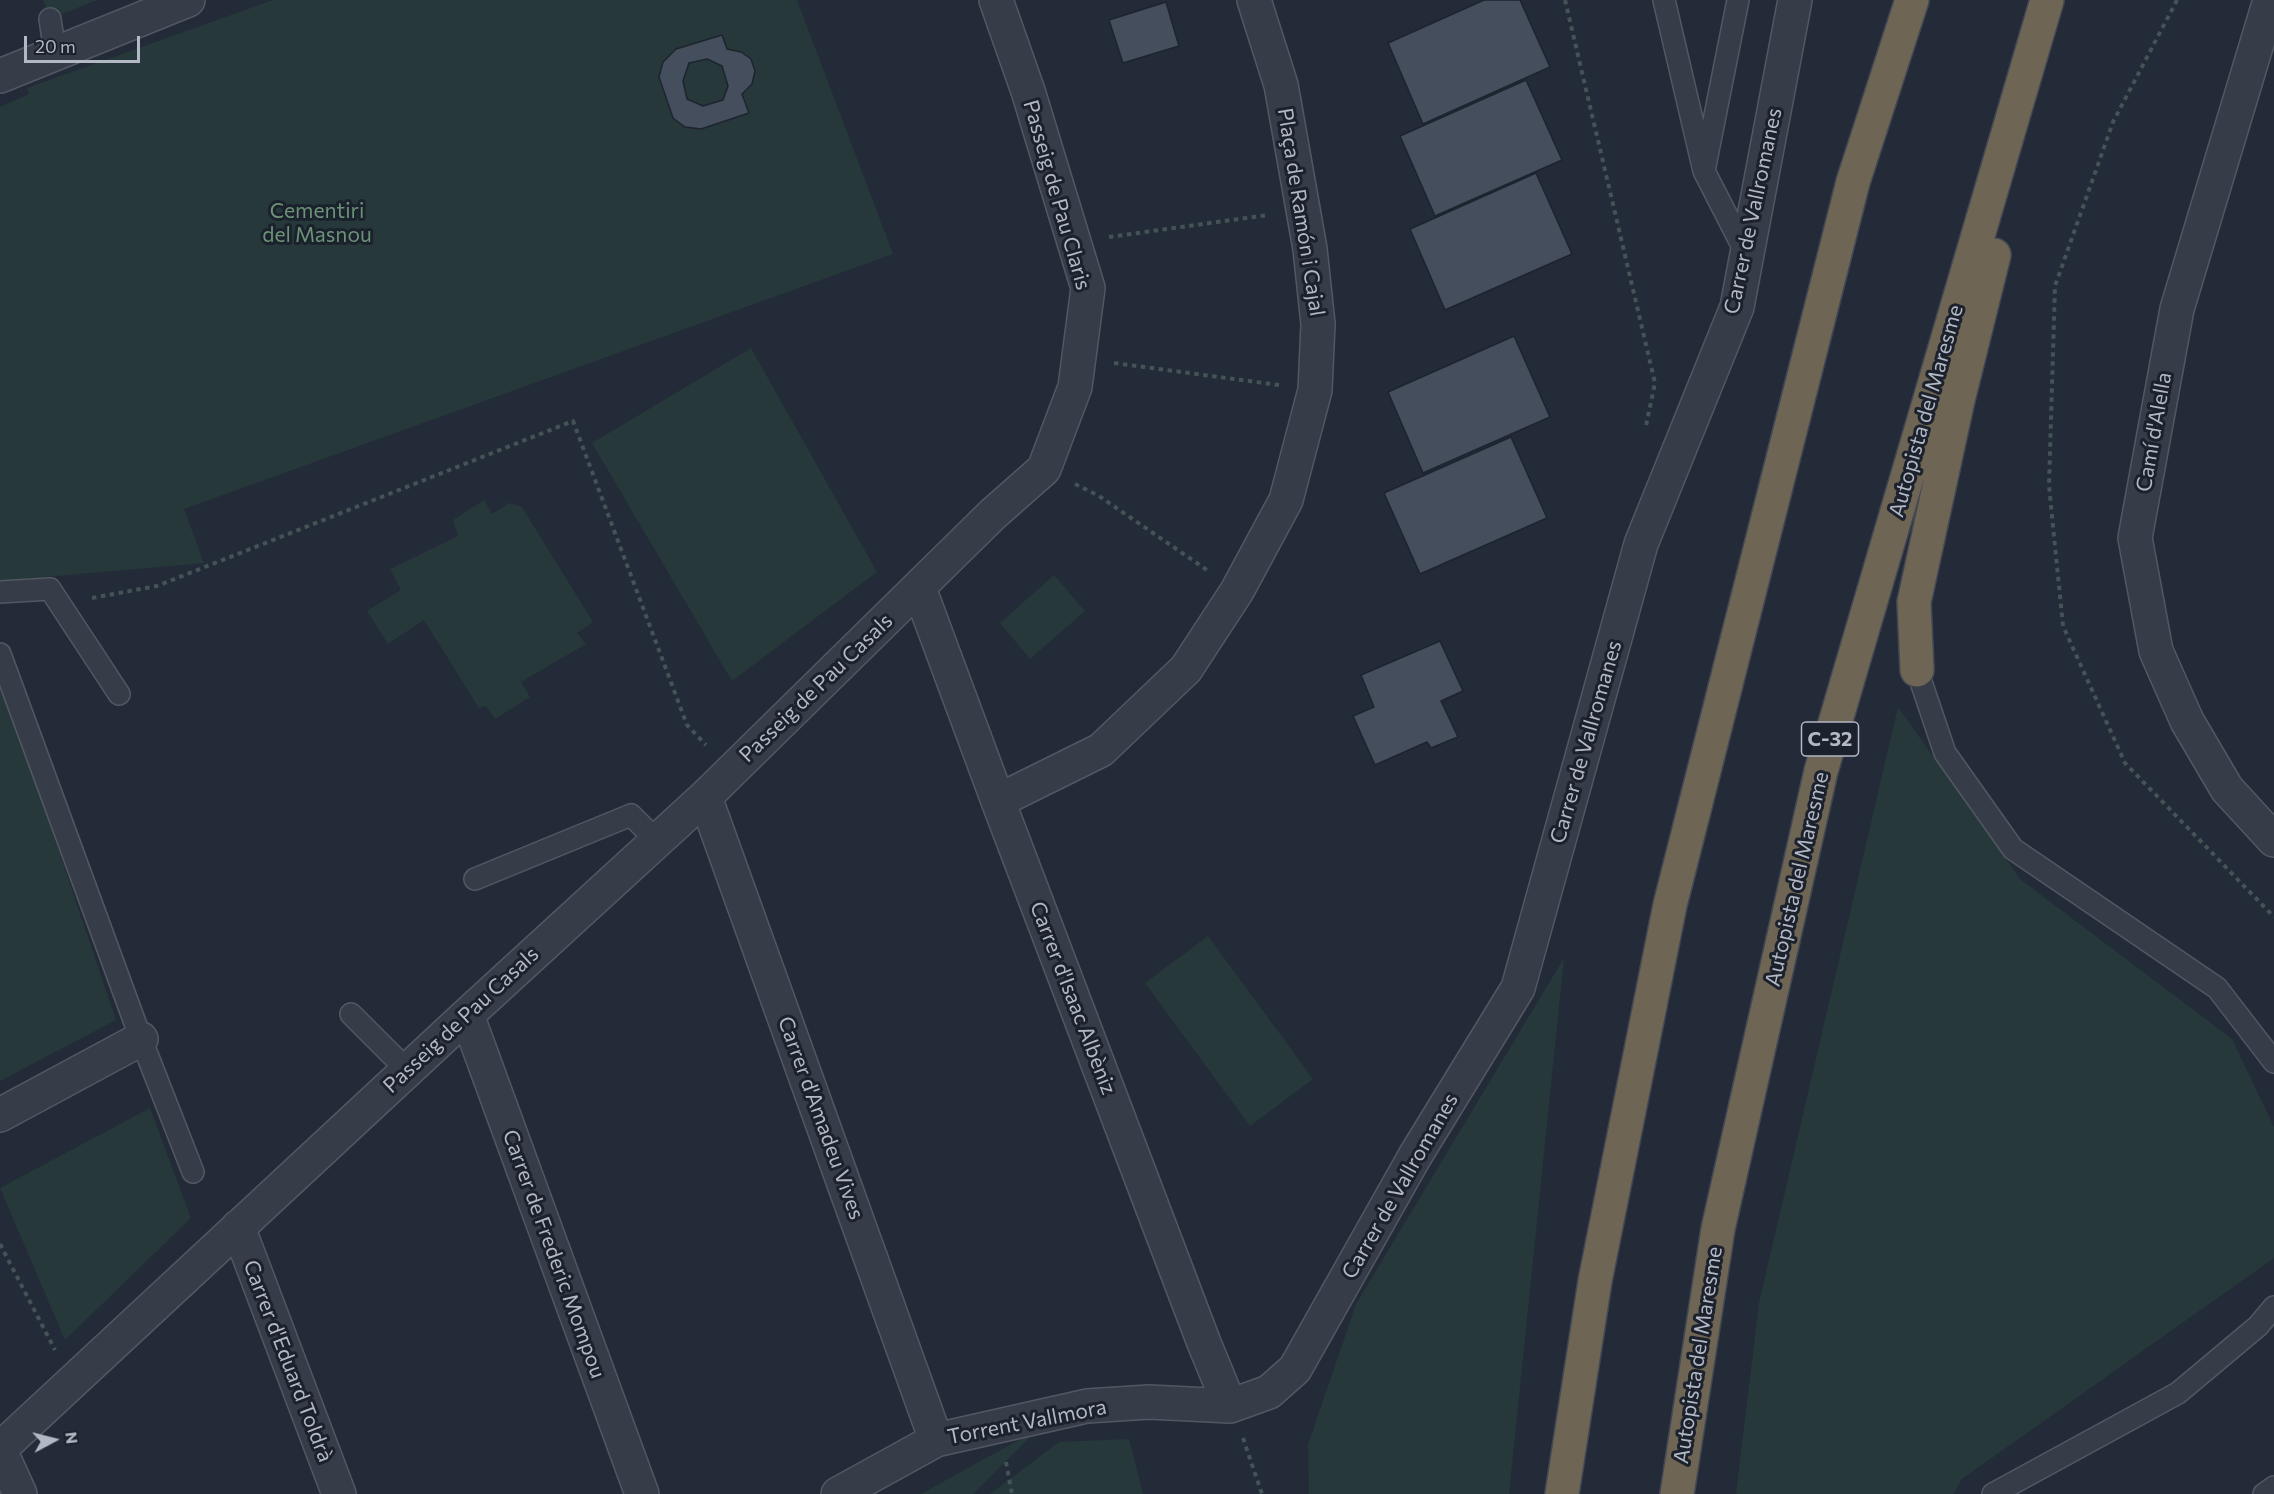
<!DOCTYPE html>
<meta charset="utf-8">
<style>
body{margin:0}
#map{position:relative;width:2274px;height:1494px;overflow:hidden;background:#232b38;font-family:Commissioner,sans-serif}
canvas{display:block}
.north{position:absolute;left:24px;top:1410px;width:60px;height:60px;-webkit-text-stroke:4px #1c222d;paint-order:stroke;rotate:83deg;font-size:16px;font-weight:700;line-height:24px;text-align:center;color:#b2b8c4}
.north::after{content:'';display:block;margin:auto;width:21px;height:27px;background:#b2b8c4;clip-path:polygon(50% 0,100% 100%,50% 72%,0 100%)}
.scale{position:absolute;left:24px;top:36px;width:116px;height:27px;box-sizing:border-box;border:3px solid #b2b8c4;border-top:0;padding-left:8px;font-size:18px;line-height:21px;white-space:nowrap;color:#b2b8c4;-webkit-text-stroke:4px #1c222d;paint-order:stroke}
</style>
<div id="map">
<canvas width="2274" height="1494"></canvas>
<div class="north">N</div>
<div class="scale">20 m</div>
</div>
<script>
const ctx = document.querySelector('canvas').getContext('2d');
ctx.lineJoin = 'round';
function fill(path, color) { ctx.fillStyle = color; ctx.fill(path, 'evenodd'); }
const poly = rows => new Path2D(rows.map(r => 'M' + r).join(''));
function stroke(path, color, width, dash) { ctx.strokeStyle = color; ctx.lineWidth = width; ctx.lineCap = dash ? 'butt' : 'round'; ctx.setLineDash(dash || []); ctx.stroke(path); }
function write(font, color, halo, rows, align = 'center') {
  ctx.font = font + ' Commissioner,sans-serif'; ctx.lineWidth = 6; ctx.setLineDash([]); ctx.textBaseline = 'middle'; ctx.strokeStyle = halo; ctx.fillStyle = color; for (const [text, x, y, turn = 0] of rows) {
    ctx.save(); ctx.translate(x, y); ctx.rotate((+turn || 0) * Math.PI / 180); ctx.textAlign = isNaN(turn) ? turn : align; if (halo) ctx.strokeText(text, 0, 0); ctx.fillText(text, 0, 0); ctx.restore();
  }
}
const green = poly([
 [43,0,97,0,50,19],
 [273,0,797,0,893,254,184,509,204,563,0,581,0,107,29,94,27,88],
 [751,348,877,572,732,681,592,443],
 [484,500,492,514,509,503,522,507,593,622,577,633,586,644,521,682,530,697,495,719,486,706,479,708,424,620,388,644,367,611,401,590,390,569,458,536,453,520],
 [1054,575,1085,611,1030,659,1000,623],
 [0,677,116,1020,0,1081],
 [1898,707,2020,879,2232,1039,2274,1127,2274,1258,1962,1479,1953,1494,1736,1494,1759,1303],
 [1208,936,1313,1079,1250,1126,1145,983],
 [1564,958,1509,1494,1309,1494,1308,1445,1356,1304],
 [150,1108,191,1218,65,1340,0,1188],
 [1037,1430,973,1494,921,1494],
 [1129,1439,1143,1494,990,1494,1059,1442]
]);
const building = poly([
 [1484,0,1520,0,1550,67,1423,124,1388,43,1484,0],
 [1166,2,1179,46,1123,63,1109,20,1166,2],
 [722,35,727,49,741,52,751,59,755,71,752,84,742,94,749,113,701,129,685,127,673,118,659,77,663,62,676,49,722,35],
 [707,59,722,66,728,86,723,100,703,106,687,99,683,81,689,63,707,59],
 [1526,80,1562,160,1435,216,1400,136,1526,80],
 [1536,173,1572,254,1445,310,1410,229,1536,173],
 [1514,336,1550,417,1423,473,1388,392,1514,336],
 [1511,437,1547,518,1420,574,1384,493,1511,437],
 [1440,641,1463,691,1441,701,1458,737,1431,748,1427,742,1375,765,1353,716,1374,707,1361,675,1440,641]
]);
const path = poly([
 [1565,0,1655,383,1646,426,1648,428],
 [2177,0,2113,122,2055,286,2049,486,2063,626,2125,763,2274,917],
 [1109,237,1268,215],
 [1114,363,1279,385],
 [1075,484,1099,496,1207,570],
 [92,598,157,586,573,421,687,725,706,745],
 [0,1244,55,1350],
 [1243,1438,1262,1494],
 [1006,1462,1012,1494]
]);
const lane = poly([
 [1664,0,1704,171,1738,0],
 [50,19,55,53],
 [1704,171,1747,255],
 [0,592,50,589,119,694],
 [0,654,141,1039,193,1172],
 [1917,670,1945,753,2013,849,2217,988,2274,1062],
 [475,879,631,815,657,841],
 [351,1014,407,1070],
 [1993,1494,2178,1393,2258,1326,2274,1307],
 [2264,1494,2274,1487]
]);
const street = poly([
 [2270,0,2177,309,2135,538,2156,651,2187,721,2227,789,2274,840],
 [0,76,188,0],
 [919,588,998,801,1204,1343,1230,1406],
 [705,797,936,1440],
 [998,801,1101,750,1186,669,1237,591,1286,500,1315,390,1318,324,1310,249,1281,85,1254,0],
 [467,1015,642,1494],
 [0,1115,141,1039],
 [238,1227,339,1494],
 [0,1449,467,1015,705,797,993,514,1044,469,1075,387,1088,288,1028,91,996,0],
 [0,1450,20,1494],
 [838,1494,936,1440,1087,1406,1149,1402,1230,1406,1269,1392,1295,1369,1415,1156,1518,988,1641,544,1737,307,1795,0]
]);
const highway = poly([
 [1917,670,1914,602,1958,400,1994,255],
 [1562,1494,1595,1281,1670,905,1853,182,1912,0],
 [1677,1494,1718,1229,1821,771,2047,0]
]);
const shields = [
 [1830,739,57]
];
const shieldNames = [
 ["C-32",1830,739]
];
const streetNames = [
 ["Passeig de Pau Claris",1057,195,74],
 ["Carrer de Vallromanes",1753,211,-78],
 ["Plaça de Ramón i Cajal",1301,212,81],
 ["Autopista del Maresme",1926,411,-74],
 ["Camí d'Alella",2154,432,-80],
 ["Passeig de Pau Casals",816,688,-44],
 ["Carrer de Vallromanes",1586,742,-74],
 ["Autopista del Maresme",1797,879,-77],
 ["Carrer d'Isaac Albèniz",1073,998,69],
 ["Passeig de Pau Casals",461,1020,-43],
 ["Carrer d'Amadeu Vives",821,1118,70],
 ["Carrer de Vallromanes",1400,1186,-60],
 ["Carrer de Frederic Mompou",554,1254,70],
 ["Autopista del Maresme",1698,1355,-81],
 ["Carrer d'Eduard Toldrà",288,1361,69],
 ["Torrent Vallmora",1027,1422,-11]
];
const parkNames = [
 ["Cementiri",317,211],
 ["del Masnou",317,235]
];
fill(green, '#26383a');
fill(building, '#454e5c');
stroke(building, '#1e242f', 1.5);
stroke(lane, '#525863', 24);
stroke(street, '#525863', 36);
stroke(highway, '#424853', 36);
stroke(path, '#435356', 4, [4.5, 4.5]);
stroke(lane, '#373d48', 21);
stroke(street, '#373d48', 33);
stroke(highway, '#6e6554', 33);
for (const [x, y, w] of shields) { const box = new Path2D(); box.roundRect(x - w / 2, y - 17, w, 34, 4.5); ctx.fillStyle = '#1c222d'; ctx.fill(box); stroke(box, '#b2b8c4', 1.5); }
write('bold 20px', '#b2b8c4', null, shieldNames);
write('21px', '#b2b8c4', '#1c222d', streetNames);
write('21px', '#6b9376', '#1c222d', parkNames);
</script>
